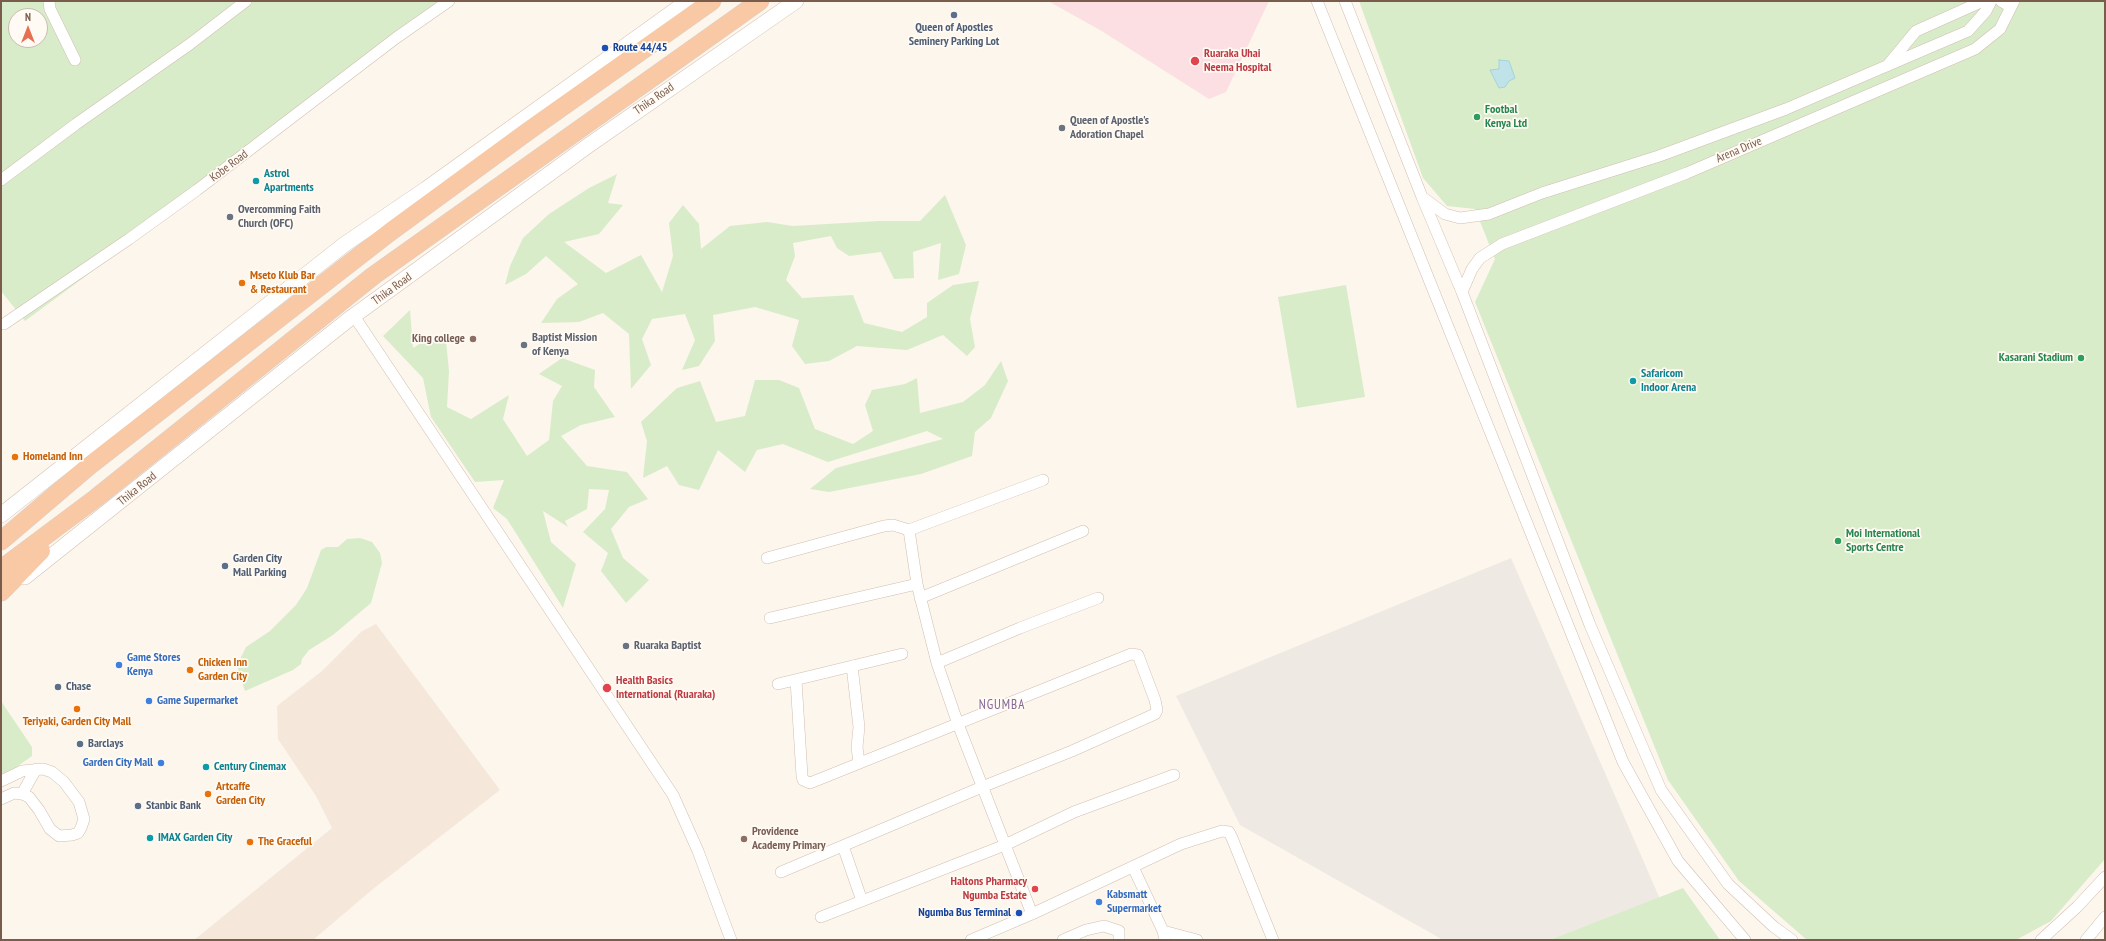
<!DOCTYPE html>
<style>
body{margin:0}
#map{position:relative;width:2106px;height:941px;overflow:hidden;background:#fdf6ec;font-family:"PT Sans Narrow",sans-serif}
canvas{display:block}
.frame{position:absolute;inset:0;border:2px solid #7a5c4d;pointer-events:none}
.north{position:absolute;left:8px;top:8px;width:40px;height:40px;box-sizing:border-box;background:#fffaf3;border:1px solid #cabbb1;border-radius:50%;rotate:0deg;font-size:11px;font-weight:700;line-height:16px;text-align:center;color:#7a5c4d}
.north::after{content:'';display:block;margin:auto;width:14px;height:18px;background:#e76f51;clip-path:polygon(50% 0,100% 100%,50% 72%,0 100%)}
</style>
<div id="map">
<canvas width="2106" height="941"></canvas>
<div class="frame"></div>
<div class="north">N</div>
</div>
<script>
const ctx = document.querySelector('canvas').getContext('2d');
ctx.lineJoin = 'round';
function fill(path, color) { ctx.fillStyle = color; ctx.fill(path, 'evenodd'); }
const poly = rows => new Path2D(rows.map(r => 'M' + r).join(''));
function stroke(path, color, width, dash) { ctx.strokeStyle = color; ctx.lineWidth = width; ctx.lineCap = dash ? 'butt' : 'round'; ctx.setLineDash(dash || []); ctx.stroke(path); }
function write(font, color, halo, rows, align = 'center') {
  ctx.font = font + ' "PT Sans Narrow",sans-serif'; ctx.lineWidth = 3.5; ctx.setLineDash([]); ctx.textBaseline = 'middle'; ctx.strokeStyle = halo; ctx.fillStyle = color; for (const [text, x, y, turn = 0] of rows) {
    ctx.save(); ctx.translate(x, y); ctx.rotate((+turn || 0) * Math.PI / 180); ctx.textAlign = isNaN(turn) ? turn : align; if (halo) ctx.strokeText(text, 0, 0); ctx.fillText(text, 0, 0); ctx.restore();
  }
}
const residential = poly([
 [376,624,500,790,373,889,313,940,194,940,332,828,316,796,278,739,277,706,322,671,362,631]
]);
const industrial = poly([
 [1511,558,1678,940,1443,940,1240,825,1176,696]
]);
const medical = poly([
 [1048,1,1269,1,1226,92,1209,99,1100,30]
]);
const green = poly([
 [1,1,455,1,309,111,25,321,1,291],
 [16,16,40,16,40,40,16,40],
 [1359,1,2105,1,2105,859,2051,921,2016,940,1807,940,1739,881,1668,780,1475,302,1495,259,1475,209,1447,206,1423,178],
 [617,174,608,203,623,205,599,234,564,242,606,273,641,255,662,292,673,256,669,223,683,205,699,224,701,249,730,226,767,222,793,226,879,221,920,221,945,195,966,245,959,274,938,280,941,243,913,252,914,278,894,279,881,252,849,256,837,248,831,236,793,243,795,256,786,280,802,298,853,295,864,323,902,332,927,317,927,303,953,285,979,281,970,319,975,347,967,356,943,335,907,350,857,346,829,361,805,364,792,346,799,320,755,307,713,315,715,341,699,366,682,370,695,340,685,314,652,319,642,339,651,365,631,389,629,334,603,313,579,322,541,323,557,299,578,284,546,256,526,274,505,285,510,266,523,238,549,214,589,188],
 [1346,285,1365,397,1297,408,1278,297],
 [410,310,413,348,431,337,446,341,449,371,447,407,471,419,509,395,503,419,527,456,549,440,553,401,562,386,539,374,562,358,595,370,594,387,615,417,581,425,561,436,587,466,627,472,648,499,629,507,611,529,623,558,649,580,626,603,601,571,608,553,583,532,605,509,609,490,589,489,587,509,565,521,568,527,543,511,551,542,576,564,563,608,507,519,493,508,504,480,475,482,431,417,423,378,383,336],
 [1001,361,1008,381,991,418,975,432,972,456,921,474,829,492,810,489,836,468,943,439,927,431,828,462,783,444,757,450,745,472,718,450,699,490,679,485,667,466,643,478,647,441,641,422,677,388,700,381,716,422,745,416,755,380,779,380,799,388,815,429,853,444,873,431,865,405,872,390,905,384,917,378,920,413,963,402,985,385],
 [360,538,372,542,380,553,382,563,371,603,333,635,309,650,302,659,301,664,293,670,245,691,238,670,241,657,246,647,270,631,296,605,307,588,321,550,326,547,338,547,347,539],
 [1,701,32,747,32,756,15,768,1,774],
 [1683,888,1720,940,1550,940]
]);
const water = poly([
 [1499,60,1509,61,1515,78,1509,81,1505,87,1499,88,1490,70,1499,69,1499,60]
]);
const minor = poly([
 [49,1,50,9,75,60],
 [1317,1,1623,762,1678,861,1745,940],
 [1345,1,1422,197,1462,292,1590,625,1661,790,1728,884,1774,927,1792,940],
 [2001,1,2011,7],
 [1887,66,1916,31,1983,1],
 [1,180,76,124,190,44,246,1],
 [1422,197,1445,214,1460,218,1489,214,1542,193,1659,156,1786,109,1968,31,1986,11,1991,1],
 [1462,292,1472,269,1480,258,1502,244,1687,173,1975,49,2000,29,2014,1],
 [354,316,673,795,698,851,731,940],
 [4,324,129,239,197,190,396,38,449,1],
 [909,530,917,584,937,663,958,724,1032,914],
 [767,558,884,526,893,525,909,530,1043,480],
 [920,598,1083,531],
 [770,618,917,584],
 [937,663,1020,628,1098,598],
 [852,666,859,727,857,747,859,763],
 [778,684,902,654],
 [1,781,22,771,43,769,52,772,64,782,79,802,84,819,81,828,78,833,72,835,59,836,50,829,39,810,29,797,22,794,14,793,1,799],
 [22,794,36,769],
 [843,846,862,901],
 [1133,867,1163,931,1165,940],
 [781,872,982,787,1072,751,1155,714,1157,710,1155,700,1138,655,1131,654,810,783,803,780,802,776,796,680],
 [821,917,1005,845,1074,812,1174,775],
 [1163,931,1197,940],
 [971,940,1032,914,1181,844,1222,831,1229,832,1232,838,1273,940],
 [1063,940,1086,930,1104,926,1119,931,1119,940],
 [2041,940,2077,907,2105,877],
 [2086,940,2105,917]
]);
const secondary = poly([
 [1,515,345,244,426,189,688,1],
 [25,577,348,320,589,145,796,1]
]);
const trunk = poly([
 [1,541,89,466,390,232,528,131,712,1],
 [1,569,96,498,373,276,760,1],
 [1,592,41,551]
]);
const markers = [
 [954,15,4,"#5c6f8a"],
 [605,48,4,"#1a4fb4"],
 [1195,61,5,"#e0444e"],
 [1477,117,4,"#2e9e5b"],
 [1062,128,4,"#6b7280"],
 [256,181,4,"#0f9aa8"],
 [230,217,4,"#6b7280"],
 [242,283,4,"#e8710a"],
 [473,339,4,"#8d6e63"],
 [524,345,4,"#6b7280"],
 [2081,358,4,"#2e9e5b"],
 [1633,381,4,"#0f9aa8"],
 [15,457,4,"#e8710a"],
 [1838,541,4,"#2e9e5b"],
 [225,566,4,"#5c6f8a"],
 [626,646,4,"#6b7280"],
 [119,665,4,"#3f7fe0"],
 [190,670,4,"#e8710a"],
 [58,687,4,"#5c6f8a"],
 [607,688,5,"#e0444e"],
 [149,701,4,"#3f7fe0"],
 [77,709,4,"#e8710a"],
 [80,744,4,"#5c6f8a"],
 [161,763,4,"#3f7fe0"],
 [206,767,4,"#0f9aa8"],
 [208,794,4,"#e8710a"],
 [138,806,4,"#5c6f8a"],
 [150,838,4,"#0f9aa8"],
 [744,839,4,"#8d6e63"],
 [250,842,4,"#e8710a"],
 [1035,889,4,"#e0444e"],
 [1099,902,4,"#3f7fe0"],
 [1019,913,4,"#1a4fb4"]
];
const serviceNames = [
 ["Queen of Apostles",954,28,"center"],
 ["Seminery Parking Lot",954,42,"center"],
 ["Garden City",233,559],
 ["Mall Parking",233,573],
 ["Chase",66,687],
 ["Barclays",88,744],
 ["Stanbic Bank",146,806]
];
const transitNames = [
 ["Route 44/45",613,48],
 ["Ngumba Bus Terminal",1011,913,"right"]
];
const healthNames = [
 ["Ruaraka Uhai",1204,54],
 ["Neema Hospital",1204,68],
 ["Health Basics",616,681],
 ["International (Ruaraka)",616,695],
 ["Haltons Pharmacy",1027,882,"right"],
 ["Ngumba Estate",1027,896,"right"]
];
const streetNames = [
 ["Thika Road",654,99,-35],
 ["Arena Drive",1739,150,-23],
 ["Kobe Road",229,166,-37],
 ["Thika Road",392,289,-36],
 ["Thika Road",137,489,-39]
];
const leisureNames = [
 ["Footbal",1485,110],
 ["Kenya Ltd",1485,124],
 ["Kasarani Stadium",2073,358,"right"],
 ["Moi International",1846,534],
 ["Sports Centre",1846,548]
];
const worshipNames = [
 ["Queen of Apostle's",1070,121],
 ["Adoration Chapel",1070,135],
 ["Overcomming Faith",238,210],
 ["Church (OFC)",238,224],
 ["Baptist Mission",532,338],
 ["of Kenya",532,352],
 ["Ruaraka Baptist",634,646]
];
const cultureNames = [
 ["Astrol",264,174],
 ["Apartments",264,188],
 ["Safaricom",1641,374],
 ["Indoor Arena",1641,388],
 ["Century Cinemax",214,767],
 ["IMAX Garden City",158,838]
];
const foodNames = [
 ["Mseto Klub Bar",250,276],
 ["& Restaurant",250,290],
 ["Homeland Inn",23,457],
 ["Chicken Inn",198,663],
 ["Garden City",198,677],
 ["Teriyaki, Garden City Mall",77,722,"center"],
 ["Artcaffe",216,787],
 ["Garden City",216,801],
 ["The Graceful",258,842]
];
const educationNames = [
 ["King college",465,339],
 ["Providence",752,832,"left"],
 ["Academy Primary",752,846,"left"]
];
const shopNames = [
 ["Game Stores",127,658],
 ["Kenya",127,672],
 ["Game Supermarket",157,701],
 ["Garden City Mall",153,763,"right"],
 ["Kabsmatt",1107,895],
 ["Supermarket",1107,909]
];
const neighbourhoodNames = [
 ["NGUMBA",1002,705]
];
fill(residential, '#f5e8da');
fill(industrial, '#efe9e4');
fill(medical, '#fbdfe3');
fill(green, '#d8ecc9');
fill(water, '#bfe3e8');
stroke(water, '#a5d3da', 1);
stroke(minor, '#d1beb0', 12);
stroke(secondary, '#d6c0b0', 16);
stroke(trunk, '#dad1cd', 19);
stroke(minor, '#fff', 11);
stroke(secondary, '#fff', 15);
stroke(trunk, '#f9c8a4', 18);
for (const [x, y, r, color] of markers) { const dot = new Path2D(); dot.arc(x, y, r, 0, 2 * Math.PI); ctx.fillStyle = color; ctx.fill(dot); stroke(dot, '#fffaf3', 1.5); }
write('bold 12px', '#4e5e75', '#fffaf3', serviceNames, 'left');
write('bold 12px', '#164399', '#fffaf3', transitNames, 'left');
write('bold 12px', '#be3a42', '#fffaf3', healthNames, 'left');
write('12px', '#7a5c4d', '#fffaf3', streetNames);
write('bold 12px', '#27864d', '#fffaf3', leisureNames, 'left');
write('bold 12px', '#5b616d', '#fffaf3', worshipNames, 'left');
write('bold 12px', '#0d838f', '#fffaf3', cultureNames, 'left');
write('bold 12px', '#c56008', '#fffaf3', foodNames, 'left');
write('bold 12px', '#785e54', '#fffaf3', educationNames, 'right');
write('bold 12px', '#366cbe', '#fffaf3', shopNames, 'left');
ctx.letterSpacing = '1px';
write('13px', '#846695', '#fffaf3', neighbourhoodNames);
ctx.letterSpacing = '0px';
</script>
